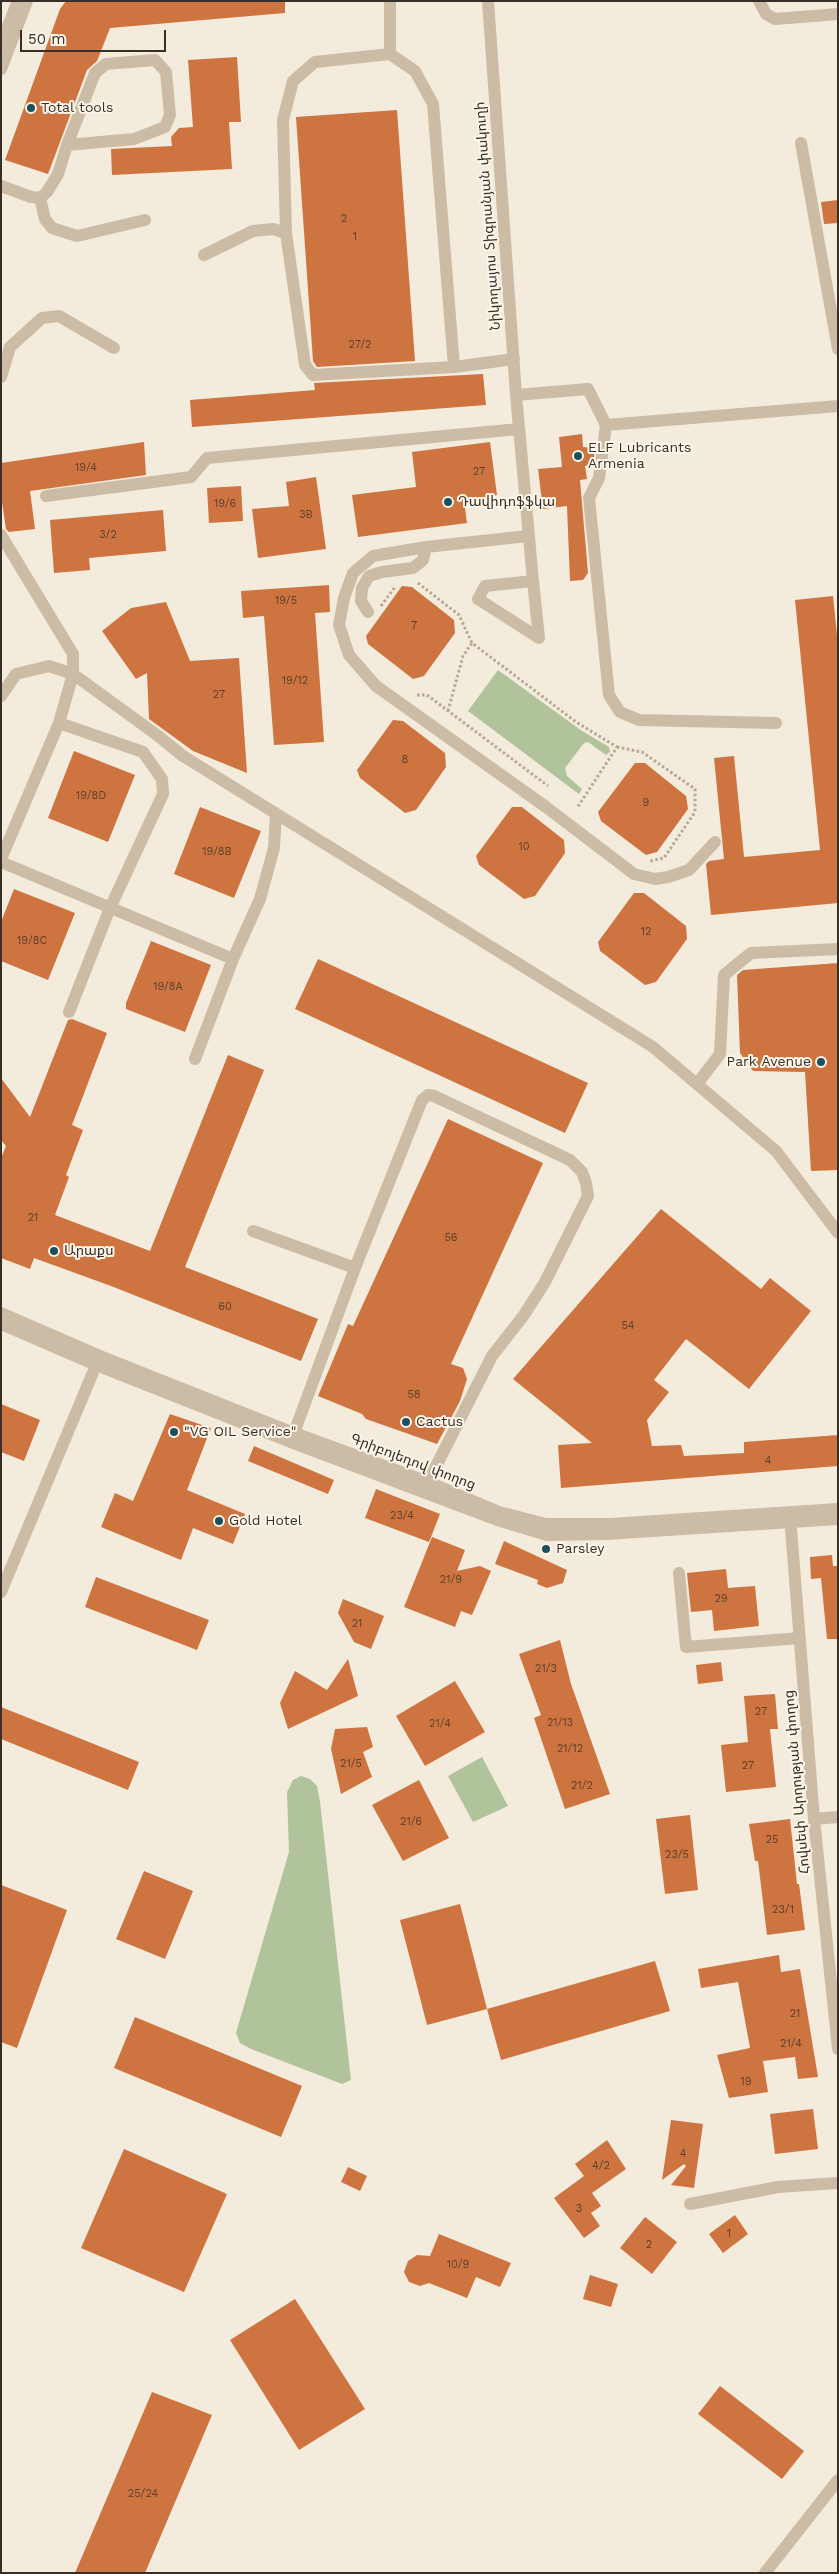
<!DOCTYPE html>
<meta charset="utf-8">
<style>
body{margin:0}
#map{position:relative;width:839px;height:2574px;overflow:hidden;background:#f3ebdb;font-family:"Work Sans",sans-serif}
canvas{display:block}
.frame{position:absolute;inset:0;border:2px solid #382f28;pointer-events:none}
.scale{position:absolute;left:20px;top:30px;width:146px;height:22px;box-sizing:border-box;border:2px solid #382f28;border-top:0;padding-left:6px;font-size:15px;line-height:18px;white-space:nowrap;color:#382f28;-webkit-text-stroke:4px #fbf4e8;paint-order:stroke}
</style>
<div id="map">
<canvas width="839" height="2574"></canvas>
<div class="frame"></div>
<div class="scale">50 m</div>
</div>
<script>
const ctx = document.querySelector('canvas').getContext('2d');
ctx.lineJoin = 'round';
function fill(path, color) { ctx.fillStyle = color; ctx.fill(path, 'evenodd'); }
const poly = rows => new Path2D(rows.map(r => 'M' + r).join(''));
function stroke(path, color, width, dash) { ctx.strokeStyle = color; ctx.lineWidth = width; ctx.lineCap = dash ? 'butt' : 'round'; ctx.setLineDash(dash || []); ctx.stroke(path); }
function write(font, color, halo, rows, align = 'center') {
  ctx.font = font + ' "Work Sans","Noto Sans Armenian",sans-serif'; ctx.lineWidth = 4; ctx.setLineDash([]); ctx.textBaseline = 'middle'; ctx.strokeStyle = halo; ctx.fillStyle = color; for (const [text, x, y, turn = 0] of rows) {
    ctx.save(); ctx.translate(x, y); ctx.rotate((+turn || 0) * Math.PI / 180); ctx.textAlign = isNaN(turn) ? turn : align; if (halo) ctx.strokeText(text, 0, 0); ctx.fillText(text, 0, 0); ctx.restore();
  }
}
const green = poly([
 [498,670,582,731,609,747,610,752,606,755,588,742,584,743,565,768,567,776,582,789,579,794,468,711],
 [482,1757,508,1806,473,1822,448,1776],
 [301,1776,310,1779,317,1786,320,1802,351,2080,342,2084,251,2049,240,2043,236,2033,289,1852,287,1792,293,1780]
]);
const building = poly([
 [66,1,285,1,285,13,110,28,97,61,87,70,48,174,5,160,60,9],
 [237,57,241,122,229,122,232,169,112,175,111,149,172,146,171,137,179,128,193,127,188,60],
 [397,110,415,361,317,367,313,361,296,117],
 [838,200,838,223,824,224,821,202],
 [483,374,486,405,192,427,190,400,315,390,314,383],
 [582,434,583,447,595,448,593,465,585,466,587,479,580,480,588,573,583,580,570,581,567,506,543,509,538,469,562,467,559,437],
 [144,442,146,475,30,491,35,529,9,532,6,529,1,495,1,463],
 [490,442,497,495,464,500,467,523,358,537,352,495,416,487,412,452],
 [316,477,326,549,258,558,252,509,289,506,286,482],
 [241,486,243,521,209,523,207,488],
 [163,510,166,551,89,558,90,570,54,573,50,520],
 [329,585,330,612,315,613,324,742,274,745,264,616,243,618,241,591],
 [402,586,412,587,454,620,455,633,424,676,413,679,368,644,366,636],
 [833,596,838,645,838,903,711,915,706,864,709,861,724,859,714,758,734,756,744,857,820,850,795,600],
 [166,602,190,661,239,658,247,773,193,751,149,719,147,673,136,679,102,631,131,608],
 [393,720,403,721,445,753,446,767,416,810,405,813,360,778,357,770],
 [74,751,135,775,108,842,48,818],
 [635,763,645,763,686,796,688,809,657,852,646,855,601,821,598,812],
 [200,807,261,831,234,898,174,874],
 [512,807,522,807,564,840,565,853,535,896,524,899,479,865,476,856],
 [14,889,75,913,48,980,1,961,1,922],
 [634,893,644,893,686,926,687,939,656,982,645,985,600,951,598,942],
 [151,941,211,965,185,1032,126,1009,126,1003],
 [318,959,588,1083,565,1133,295,1009],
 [838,963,838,1170,811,1171,805,1072,753,1071,740,1053,737,975,743,970],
 [72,1019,107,1033,72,1125,83,1130,66,1175,69,1177,55,1215,150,1251,228,1055,264,1070,185,1267,318,1319,301,1361,111,1286,34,1258,30,1269,1,1258,1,1158,6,1146,1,1140,1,1078,30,1117,68,1020],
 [448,1119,543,1163,451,1364,463,1368,467,1379,460,1401,437,1444,366,1419,362,1414,318,1396,348,1324,353,1326],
 [661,1209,761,1289,770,1278,811,1311,749,1389,686,1339,654,1380,669,1392,647,1420,652,1446,681,1445,684,1456,744,1453,744,1442,838,1435,838,1466,561,1488,558,1445,592,1443,513,1379],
 [1,1404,40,1420,24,1461,1,1452],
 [170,1414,211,1428,187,1490,245,1514,233,1544,193,1528,181,1560,101,1527,115,1493,133,1501],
 [254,1446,334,1480,328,1494,248,1461],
 [376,1489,440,1514,429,1542,365,1518],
 [432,1537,465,1550,457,1571,480,1566,491,1571,472,1615,461,1611,455,1627,404,1607],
 [504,1541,567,1570,563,1583,547,1588,537,1584,538,1580,495,1564],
 [832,1555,833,1566,838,1566,838,1639,827,1639,821,1578,811,1579,810,1557],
 [726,1569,728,1588,755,1586,759,1626,714,1631,712,1610,691,1612,687,1573],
 [96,1577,209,1620,197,1650,85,1607],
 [343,1599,384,1616,371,1649,354,1642,338,1613],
 [560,1640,571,1684,610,1794,565,1809,534,1718,541,1715,519,1654],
 [348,1659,358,1696,288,1729,280,1703,295,1671,327,1690],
 [721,1662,723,1681,698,1684,696,1665],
 [455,1681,485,1732,425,1766,396,1716],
 [775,1694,778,1729,770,1729,776,1787,726,1792,721,1745,748,1742,744,1696],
 [1,1707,139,1762,128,1790,1,1739],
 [367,1727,373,1747,363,1752,372,1777,341,1794,331,1749,335,1729],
 [419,1780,449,1838,403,1861,372,1805],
 [690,1815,698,1890,665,1894,656,1819],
 [790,1819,797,1884,799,1884,805,1930,767,1935,758,1861,755,1861,749,1824],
 [144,1871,193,1891,165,1959,116,1939],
 [1,1885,67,1910,17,2048,1,2042],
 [460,1904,487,2009,427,2025,400,1920],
 [779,1955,781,1972,800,1969,818,2077,798,2079,795,2057,763,2061,768,2092,729,2098,717,2055,750,2048,738,1982,701,1988,698,1969],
 [655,1961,670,2011,501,2060,487,2009],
 [135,2017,302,2086,281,2137,114,2068],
 [813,2109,818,2149,775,2154,770,2114],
 [671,2120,703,2124,694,2188,671,2185,686,2166,684,2164,662,2180],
 [607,2140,626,2169,592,2193,601,2206,591,2213,600,2226,584,2238,554,2198,584,2176,575,2164],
 [124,2149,227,2194,184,2292,81,2248],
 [348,2167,367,2176,360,2191,341,2182],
 [735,2215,748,2234,723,2253,709,2234],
 [645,2217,677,2242,652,2274,620,2248],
 [439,2234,511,2263,500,2287,476,2277,467,2298,429,2283,420,2286,409,2282,404,2272,408,2261,417,2255,430,2256],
 [590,2275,618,2284,611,2307,583,2299],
 [295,2299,365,2409,299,2450,230,2340],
 [720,2386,804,2451,782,2479,698,2414],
 [152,2392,212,2415,145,2573,75,2573]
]);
const path = poly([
 [418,583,459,615,472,643],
 [381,606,395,587],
 [417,695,427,695,548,786],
 [448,711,463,656,472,643,576,722,617,747,577,808],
 [617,747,642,752,695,789,695,812,664,858,650,861]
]);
const minor = poly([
 [488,1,516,395,533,581,485,586,478,599,539,638,533,581],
 [759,1,766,14,775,19,838,14],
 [1,43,18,1],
 [390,54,390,1],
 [1,69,27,1],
 [801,143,838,349],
 [1,186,31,197,40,198,47,192,58,174,67,145,95,73,106,64,155,60,166,72,170,115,165,127,134,139,67,145],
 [40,198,45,219,52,228,77,236,145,220],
 [286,233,305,365,313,375,454,367,514,359],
 [204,255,253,231,273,229,286,233,283,120,293,81,315,62,390,54,415,71,433,104,454,367],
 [1,377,10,347,42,318,59,316,114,348],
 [516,395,588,389,606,425,599,478,589,498,609,695,620,712,639,720,776,723],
 [606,425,838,406],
 [46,496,191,477,207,458,519,429],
 [1,535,73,654,73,674,157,735,183,756,653,1047,776,1151,838,1233],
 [528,536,426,547,373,556,353,573,344,598,339,625,349,655,376,686,546,807,634,874,655,879,668,877,689,870,715,842],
 [368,612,361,601,362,588,369,576,382,572,413,568,423,560,426,547],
 [1,696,16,674,49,666,73,674,59,723,1,859],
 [59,723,143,752,162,779,163,794,110,908,69,1012],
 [1,862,233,959],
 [195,1059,233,959,260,899,274,848,276,814],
 [697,1084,720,1054,724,975,751,953,838,949],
 [253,1231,355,1268],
 [1,1313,100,1356,294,1433,428,1482,499,1512,546,1524,611,1524,838,1509],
 [1,1324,96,1365,293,1443,497,1520,547,1535,606,1534,838,1519],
 [294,1433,355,1268,422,1100,428,1095,434,1096,570,1160,582,1172,586,1183,588,1196,545,1282,524,1315,492,1356,428,1482],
 [790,1516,814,1819,838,2049],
 [679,1573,686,1647,800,1638],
 [1,1592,99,1358],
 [814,1819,838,1817],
 [690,2204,778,2187,838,2183],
 [765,2573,838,2480]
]);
const markers = [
 [31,108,5,"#1b505c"],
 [578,456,5,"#1b505c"],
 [448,502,5,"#1b505c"],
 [821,1062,5,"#1b505c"],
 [54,1251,5,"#1b505c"],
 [406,1422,5,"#1b505c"],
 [174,1432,5,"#1b505c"],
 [219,1521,5,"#1b505c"],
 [546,1549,5,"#1b505c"]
];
const numberNames = [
 ["2",344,219],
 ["1",355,237],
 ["27/2",360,345],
 ["19/4",86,468],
 ["27",479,472],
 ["19/6",225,504],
 ["3B",306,515],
 ["3/2",108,535],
 ["19/5",286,601],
 ["7",414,626],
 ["19/12",295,681],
 ["27",219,695],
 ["8",405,760],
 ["19/8D",91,796],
 ["9",646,803],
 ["10",524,847],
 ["19/8B",217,852],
 ["12",646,932],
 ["19/8C",32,941],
 ["19/8A",168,987],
 ["21",33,1218],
 ["56",451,1238],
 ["60",225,1307],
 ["54",628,1326],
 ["58",414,1395],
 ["4",768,1461],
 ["23/4",402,1516],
 ["21/9",451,1580],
 ["29",721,1599],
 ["21",357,1624],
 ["21/3",546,1669],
 ["27",761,1712],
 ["21/13",560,1723],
 ["21/4",440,1724],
 ["21/12",570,1749],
 ["21/5",351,1764],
 ["27",748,1766],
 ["21/2",582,1786],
 ["21/6",411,1822],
 ["25",772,1840],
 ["23/5",677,1855],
 ["23/1",783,1910],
 ["21",795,2014],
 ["21/4",791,2044],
 ["19",746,2082],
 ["4",683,2154],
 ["4/2",601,2166],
 ["3",579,2209],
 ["1",729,2234],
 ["2",649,2245],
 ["10/9",458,2265],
 ["25/24",143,2494]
];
const poiNames = [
 ["Total tools",41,108],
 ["ELF Lubricants",588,448],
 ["Armenia",588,464],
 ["Դավիդոֆֆկա",458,502],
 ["Park Avenue",811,1062,"right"],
 ["Արաքս",64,1251],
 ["Cactus",416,1422],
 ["\"VG OIL Service\"",184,1432],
 ["Gold Hotel",229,1521],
 ["Parsley",556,1549]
];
const streetNames = [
 ["Նիկողայոս Տիգրանյան փակուղի",488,216,-94],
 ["Գրիբոյեդով փողոց",413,1462,21],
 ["Հովսեփ Արղության փողոց",797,1782,-95]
];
fill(green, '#b1c39a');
fill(building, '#cd7440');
stroke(path, '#b8a791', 3, [2.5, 2.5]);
stroke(minor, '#ccbca6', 12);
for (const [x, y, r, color] of markers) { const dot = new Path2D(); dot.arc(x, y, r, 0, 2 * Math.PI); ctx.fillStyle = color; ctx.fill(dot); stroke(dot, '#fbf4e8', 2); }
write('11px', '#5d402e', null, numberNames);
write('14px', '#382f28', '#fbf4e8', poiNames, 'left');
write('14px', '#382f28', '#fbf4e8', streetNames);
</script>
